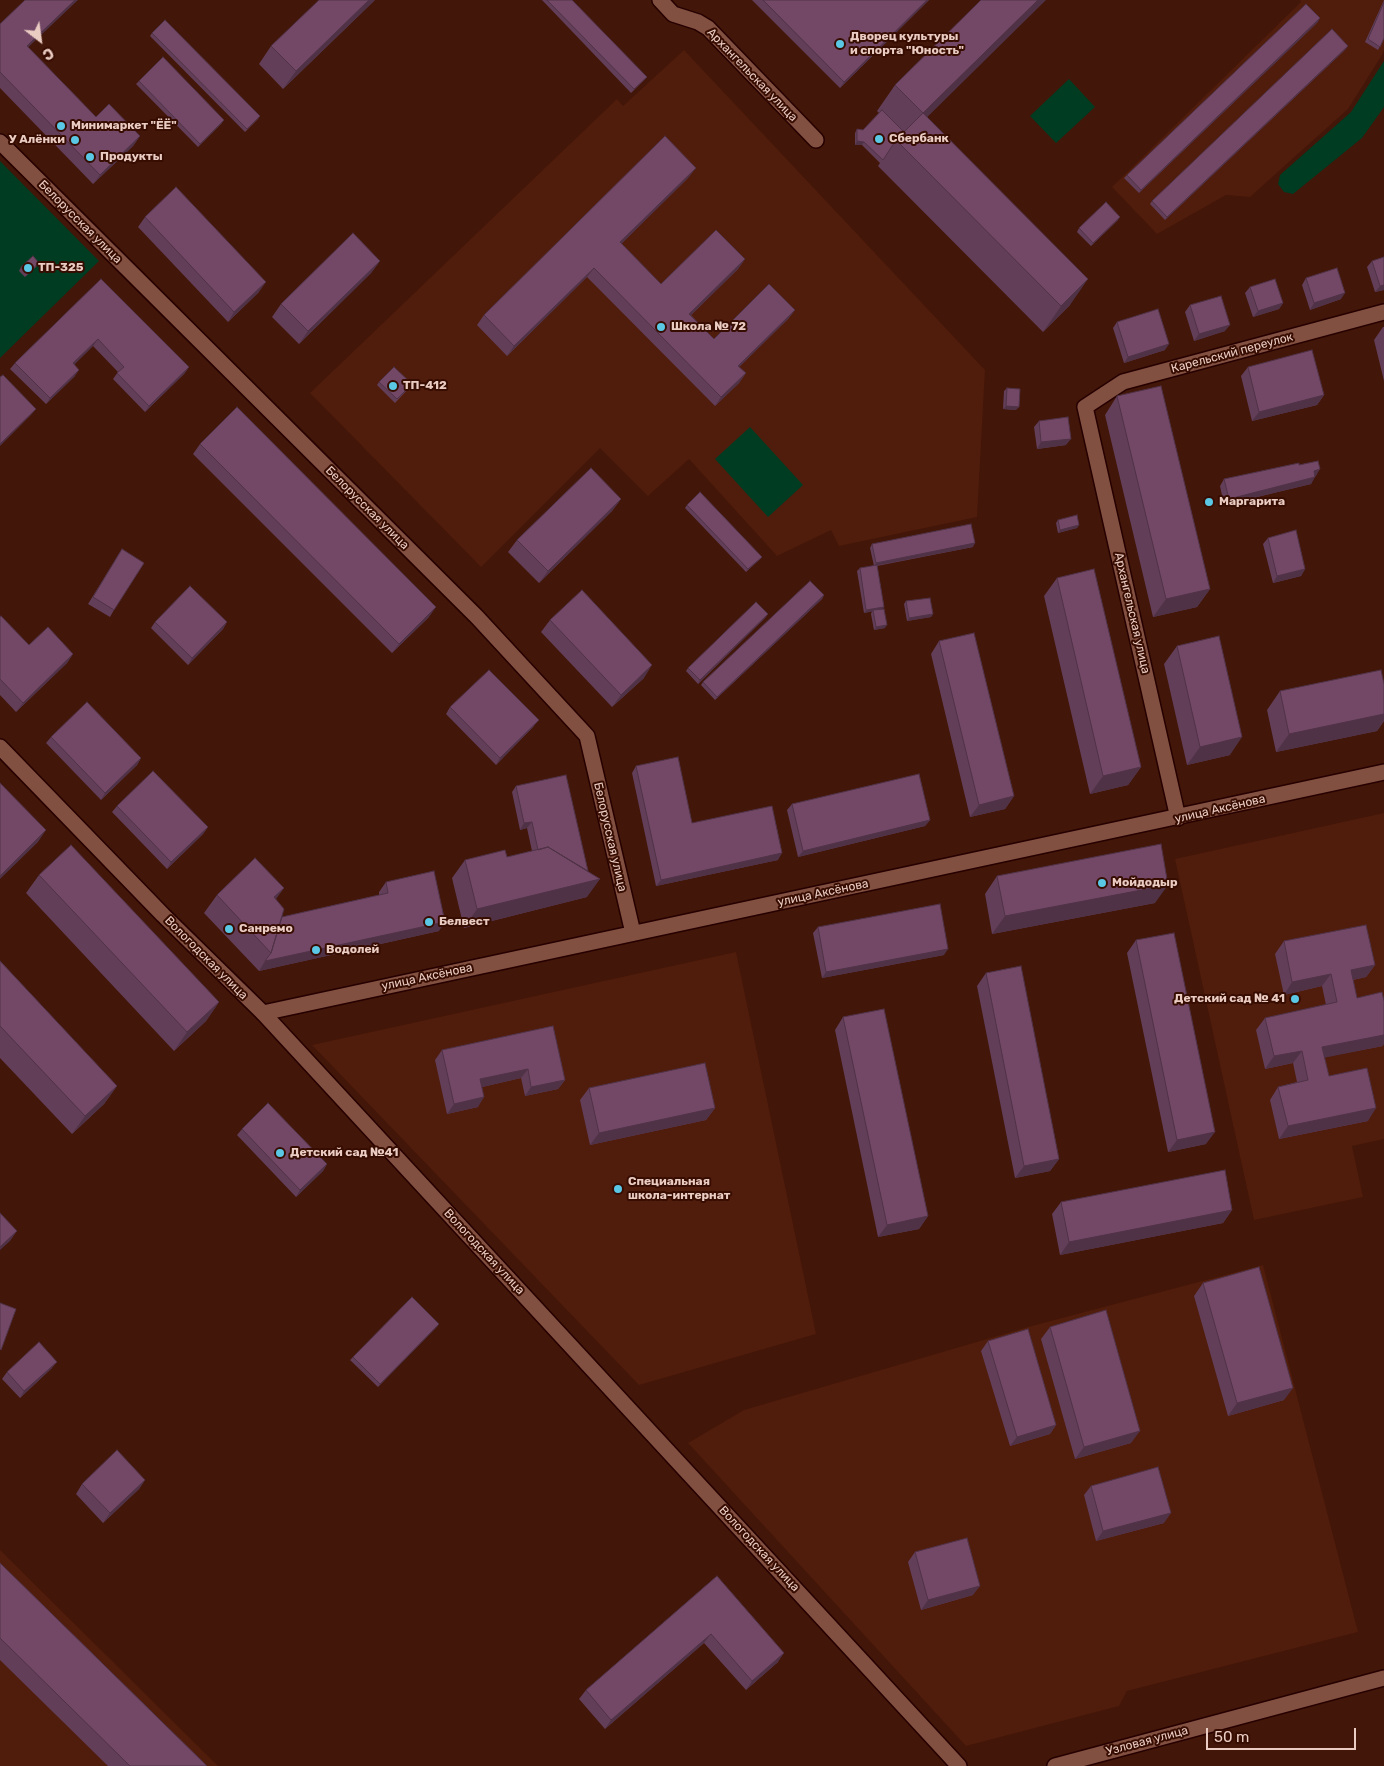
<!DOCTYPE html>
<meta charset="utf-8">
<style>
body{margin:0}
#map{position:relative;width:1384px;height:1766px;overflow:hidden;background:#421608;font-family:Rubik,sans-serif}
canvas{display:block}
.north{position:absolute;left:15px;top:15px;width:50px;height:50px;-webkit-text-stroke:4px #370c01;paint-order:stroke;rotate:150deg;font-size:14px;font-weight:700;line-height:20px;text-align:center;color:#eaccc3}
.north::after{content:'';display:block;margin:auto;width:18px;height:22px;background:#eaccc3;clip-path:polygon(50% 0,100% 100%,50% 72%,0 100%)}
.scale{position:absolute;left:1206px;top:1728px;width:150px;height:22px;box-sizing:border-box;border:2px solid #eaccc3;border-top:0;padding-left:6px;font-size:15px;line-height:18px;white-space:nowrap;color:#eaccc3;-webkit-text-stroke:4px #370c01;paint-order:stroke}
</style>
<div id="map">
<canvas width="1384" height="1766"></canvas>
<div class="north">С</div>
<div class="scale">50 m</div>
</div>
<script>
const ctx = document.querySelector('canvas').getContext('2d');
ctx.lineJoin = 'round';
function fill(path, color) { ctx.fillStyle = color; ctx.fill(path, 'evenodd'); }
const poly = rows => new Path2D(rows.map(r => 'M' + r).join(''));
function stroke(path, color, width, dash) { ctx.strokeStyle = color; ctx.lineWidth = width; ctx.lineCap = dash ? 'butt' : 'round'; ctx.setLineDash(dash || []); ctx.stroke(path); }
function write(font, color, halo, rows, align = 'center') {
  ctx.font = font + ' Rubik,sans-serif'; ctx.lineWidth = 4; ctx.setLineDash([]); ctx.textBaseline = 'middle'; ctx.strokeStyle = halo; ctx.fillStyle = color; for (const [text, x, y, turn = 0] of rows) {
    ctx.save(); ctx.translate(x, y); ctx.rotate((+turn || 0) * Math.PI / 180); ctx.textAlign = isNaN(turn) ? turn : align; if (halo) ctx.strokeText(text, 0, 0); ctx.fillText(text, 0, 0); ctx.restore();
  }
}
const built = poly([
 [1300,0,1384,0,1384,50,1382,55,1348,109,1250,197,1226,195,1157,234,1112,187,1301,2],
 [684,50,985,370,977,517,839,546,831,530,777,556,689,459,648,496,600,448,481,567,310,393,617,99,623,106],
 [1384,813,1384,1139,1352,1146,1363,1197,1254,1220,1175,859],
 [736,952,816,1334,639,1385,312,1045],
 [1263,1265,1358,1632,1127,1691,1119,1706,966,1746,688,1443,744,1410,1028,1327],
 [0,1550,218,1766,0,1766]
]);
const green = poly([
 [1384,61,1384,107,1362,138,1293,194,1284,192,1278,184,1280,175,1351,112],
 [1069,79,1095,107,1056,143,1030,116],
 [0,161,99,261,0,358],
 [750,427,803,485,768,517,715,459]
]);
const minor = poly([
 [660,0,673,14,698,22,708,28,816,140],
 [1178,818,1085,407,1123,382,1384,312],
 [263,1013,959,1766]
]);
const tertiary = poly([
 [0,142,477,617,587,736,633,933],
 [0,747,163,915,263,1013,1384,772],
 [1055,1766,1384,1678]
]);
const wall = poly([
 [375,0,283,89,259,64,271,46],
 [542,0,572,0,644,80,631,93],
 [752,0,929,0,840,88],
 [1384,0,1384,38,1378,50,1365,42],
 [1318,22,1139,193,1124,178,1127,175],
 [0,24,28,47,96,117,140,136,133,146,93,184,0,88],
 [152,33,260,116,258,119,245,132,150,36],
 [1346,49,1165,220,1150,204,1152,201],
 [139,81,222,123,198,147,136,84],
 [895,85,927,117,1070,305,1043,332,878,166,880,163,862,145,855,145,855,133,857,129,863,130,879,113,877,111],
 [689,177,621,244,661,284,745,259,738,269,691,315,714,339,795,310,788,319,739,367,746,373,739,383,715,406,587,277,507,356,477,325,484,315],
 [145,217,259,292,228,322,138,227],
 [1118,220,1091,246,1077,232,1079,228],
 [380,261,371,273,299,344,272,317,281,304],
 [1372,261,1384,290,1375,292,1367,267],
 [37,266,25,277,19,271,21,267],
 [1306,278,1341,299,1310,310,1302,285],
 [101,279,189,367,184,374,145,412,113,379,118,372,93,346,74,364,75,376,46,404,10,369,15,363],
 [1250,287,1283,303,1279,309,1253,317,1245,293],
 [1190,305,1225,331,1194,341,1185,312],
 [1117,322,1165,350,1124,363,1113,328],
 [1383,327,1384,327,1384,381,1374,340],
 [1248,367,1324,395,1317,405,1252,421,1241,376],
 [379,382,409,388,395,403,377,385],
 [1007,388,1016,410,1003,409,1004,391],
 [1117,396,1210,589,1197,607,1153,617,1105,415],
 [1039,421,1066,445,1037,449,1034,427],
 [200,444,429,617,392,653,193,454],
 [1299,465,1316,476,1315,476,1311,484,1224,505,1220,486,1224,479],
 [621,499,612,511,539,583,508,552,517,540],
 [687,505,762,557,759,560,746,572,685,508],
 [1058,520,1079,525,1077,528,1058,533,1056,523],
 [1268,538,1305,569,1301,576,1273,583,1263,544],
 [872,544,973,547,877,566,884,607,882,609,885,628,874,630,871,614,872,611,864,613,857,571,860,568,874,566,870,548],
 [122,549,114,610,110,617,88,604],
 [1057,578,1141,767,1128,785,1090,794,1044,596],
 [824,595,822,599,715,700,701,685,703,682],
 [906,601,933,614,931,617,907,621,904,604],
 [0,617,29,645,73,654,67,663,16,712,0,695],
 [766,617,698,684,686,671,688,668],
 [550,620,644,678,612,707,541,632],
 [155,622,227,622,223,629,188,665,151,628],
 [939,641,1014,796,1005,809,970,817,931,654],
 [1177,646,1230,755,1187,765,1164,664],
 [1384,684,1384,721,1377,731,1276,752,1267,710,1280,691],
 [450,707,534,726,496,765,446,714],
 [51,737,141,758,137,765,101,800,46,743],
 [636,766,692,823,778,860,656,886,632,773],
 [516,786,587,897,464,928,452,878,465,860,507,857,532,851,527,828,520,830,512,792],
 [792,804,930,820,925,826,798,857,787,810],
 [117,806,208,827,203,834,167,869,112,812],
 [39,875,219,1002,206,1021,174,1051,26,893],
 [997,876,1155,903,992,934,985,894],
 [386,882,439,931,259,971,204,913,217,895,284,888,275,899,282,917,379,895,379,892],
 [818,927,944,955,822,978,813,933],
 [1136,940,1206,1144,1168,1152,1127,953],
 [1284,941,1375,965,1366,977,1353,980,1357,998,1383,1046,1324,1057,1329,1076,1368,1121,1279,1139,1270,1100,1278,1087,1297,1082,1293,1063,1265,1069,1256,1030,1265,1018,1326,1005,1322,986,1284,995,1275,954],
 [0,961,117,1086,104,1104,72,1134,0,1058],
 [986,973,1059,1159,1050,1171,1015,1178,977,986],
 [843,1017,928,1216,919,1229,878,1237,835,1030],
 [553,1026,565,1080,558,1089,525,1096,521,1078,482,1087,478,1107,447,1114,435,1060,442,1050],
 [589,1088,715,1108,706,1120,590,1145,580,1100],
 [242,1129,327,1164,323,1171,296,1197,237,1135],
 [1061,1202,1232,1210,1223,1223,1060,1255,1052,1214],
 [1203,1283,1284,1400,1228,1416,1194,1296],
 [439,1324,378,1387,350,1360,353,1357],
 [1050,1327,1131,1443,1075,1459,1041,1339],
 [988,1341,1056,1425,1050,1434,1010,1446,981,1351],
 [52,1368,20,1398,2,1379,7,1372],
 [145,1480,139,1489,103,1523,76,1494,82,1484],
 [1091,1486,1164,1523,1096,1541,1084,1495],
 [915,1552,973,1595,921,1610,908,1562],
 [0,1563,207,1766,108,1766,0,1660],
 [717,1576,778,1662,746,1690,704,1643,605,1729,579,1699,586,1690]
]);
const shadedWall = poly([
 [75,0,78,0,20,55,27,46],
 [369,0,375,0,283,89,296,71],
 [927,0,929,0,840,88,844,82],
 [1038,0,1046,0,905,139,923,113],
 [1320,18,1318,22,1139,193,1141,190],
 [1348,46,1346,49,1165,220,1167,217],
 [224,120,222,123,198,147,200,144],
 [140,136,133,146,93,184,100,175],
 [857,141,864,142,862,145,855,145],
 [696,168,689,177,613,252,620,242],
 [1120,217,1118,220,1091,246,1093,243],
 [745,259,738,269,683,323,689,314],
 [380,261,371,273,299,344,308,331],
 [594,268,587,277,507,356,514,346],
 [1088,279,1070,305,1043,332,1061,306],
 [266,282,259,292,228,322,234,312],
 [1384,285,1384,290,1375,292,1380,286],
 [1345,293,1341,299,1310,310,1314,303],
 [1283,303,1279,309,1253,317,1258,311],
 [795,310,788,319,731,375,738,366],
 [1230,325,1225,331,1194,341,1199,334],
 [98,339,93,346,69,370,73,363],
 [1169,344,1165,350,1124,363,1128,357],
 [189,367,184,374,145,412,149,406],
 [79,370,75,376,46,404,50,398],
 [746,373,739,383,715,406,721,397],
 [1324,395,1317,405,1252,421,1259,412],
 [1006,406,1019,407,1016,410,1003,409],
 [36,409,31,415,0,446,0,444],
 [1071,439,1066,445,1037,449,1041,442],
 [1320,469,1316,476,1309,477,1314,471],
 [1315,477,1311,484,1224,505,1229,499],
 [621,499,612,511,539,583,548,571],
 [1079,525,1077,528,1058,533,1060,530],
 [975,543,973,547,874,566,876,563],
 [762,557,759,560,746,572,748,569],
 [1305,569,1301,576,1273,583,1277,576],
 [1210,589,1197,607,1153,617,1166,599],
 [824,595,822,599,715,700,717,697],
 [436,607,429,617,392,653,399,644],
 [884,607,881,610,864,613,866,610],
 [768,614,766,617,698,684,700,680],
 [933,614,931,617,907,621,909,618],
 [227,622,223,629,188,665,192,658],
 [887,625,885,628,874,630,876,627],
 [73,654,67,663,16,712,23,703],
 [652,665,644,678,612,707,621,695],
 [1384,714,1384,721,1377,731,1276,752,1289,734],
 [539,720,534,726,496,765,500,758],
 [1242,737,1230,755,1187,765,1200,747],
 [141,758,137,765,101,800,105,793],
 [1141,767,1128,785,1090,794,1103,776],
 [1014,796,1005,809,970,817,979,805],
 [930,820,925,826,798,857,803,851],
 [532,822,527,828,520,830,524,823],
 [208,827,203,834,167,869,171,862],
 [46,830,38,842,0,879,0,876],
 [782,853,778,860,656,886,661,880],
 [600,879,587,897,464,928,477,909],
 [1168,885,1155,903,992,934,1005,916],
 [284,888,271,906,274,897],
 [445,922,439,931,259,971,265,961],
 [948,949,944,955,822,978,826,972],
 [1375,965,1366,977,1342,982,1351,970],
 [1331,974,1322,986,1284,995,1292,982],
 [219,1002,206,1021,174,1051,187,1032],
 [1384,1035,1384,1044,1383,1046,1313,1060,1322,1047],
 [1302,1051,1293,1063,1265,1069,1274,1056],
 [528,1069,521,1078,474,1089,480,1079],
 [565,1080,558,1089,525,1096,531,1087],
 [117,1086,104,1104,72,1134,85,1116],
 [484,1097,478,1107,447,1114,454,1104],
 [715,1108,706,1120,590,1145,599,1133],
 [1376,1108,1368,1121,1279,1139,1288,1126],
 [1215,1132,1206,1144,1168,1152,1177,1140],
 [1059,1159,1050,1171,1015,1178,1024,1166],
 [327,1164,323,1171,296,1197,300,1190],
 [1232,1210,1223,1223,1060,1255,1069,1242],
 [928,1216,919,1229,878,1237,887,1225],
 [17,1231,10,1241,0,1250,0,1247],
 [439,1324,437,1327,378,1387,380,1384],
 [57,1362,52,1368,20,1398,24,1391],
 [1293,1388,1284,1400,1228,1416,1237,1403],
 [1056,1425,1050,1434,1010,1446,1017,1437],
 [1140,1431,1131,1443,1075,1459,1084,1447],
 [145,1480,139,1489,103,1523,110,1513],
 [1171,1513,1164,1523,1096,1541,1103,1531],
 [980,1586,973,1595,921,1610,928,1600],
 [711,1634,704,1643,605,1729,611,1720],
 [784,1653,778,1662,746,1690,752,1681]
]);
const building = poly([
 [25,0,75,0,27,46,96,117,109,104,140,136,100,175,0,72,0,24,25,0],
 [319,0,369,0,296,71,271,46,319,0],
 [547,0,572,0,647,77,634,89,547,0],
 [763,0,927,0,844,82,763,0],
 [981,0,1038,0,923,113,895,85,981,0],
 [1384,2,1384,38,1380,47,1368,39,1384,2],
 [1306,4,1320,18,1141,190,1127,175,1306,4],
 [165,20,260,116,247,129,152,33,165,20],
 [1332,29,1348,46,1167,217,1152,201,1332,29],
 [163,57,224,120,200,144,139,81,163,57],
 [882,110,904,132,896,140,883,160,864,142,857,141,857,129,863,130,882,110],
 [923,113,1088,279,1061,306,896,140,923,113],
 [665,136,696,168,620,242,661,284,716,230,745,259,689,314,714,339,769,284,795,310,738,366,746,373,721,397,594,268,514,346,484,315,665,136],
 [176,187,266,282,234,312,145,217,176,187],
 [1106,202,1120,217,1093,243,1079,228,1106,202],
 [353,233,380,261,308,331,281,304,353,233],
 [33,256,39,263,27,274,21,267,33,256],
 [1384,257,1384,285,1380,286,1372,261,1384,257],
 [1337,268,1345,293,1314,303,1306,278,1337,268],
 [101,279,189,367,149,406,117,373,124,367,98,339,73,363,79,370,50,398,15,363,101,279],
 [1275,279,1283,303,1258,311,1250,287,1275,279],
 [1221,296,1230,325,1199,334,1190,305,1221,296],
 [1158,309,1169,344,1128,357,1117,322,1158,309],
 [1312,350,1324,395,1259,412,1248,367,1312,350],
 [394,367,412,384,397,399,379,382,394,367],
 [3,375,36,409,0,444,0,377,3,375],
 [1161,386,1210,589,1166,599,1117,396,1161,386],
 [1007,388,1020,389,1019,407,1006,406,1007,388],
 [237,407,436,607,399,644,200,444,237,407],
 [1068,417,1071,439,1041,442,1039,421,1068,417],
 [1318,461,1320,469,1314,471,1315,477,1229,499,1224,479,1299,463,1299,465,1318,461],
 [591,468,621,499,548,571,517,540,591,468],
 [700,492,762,557,748,569,687,505,700,492],
 [1077,515,1079,525,1060,530,1058,520,1077,515],
 [971,524,975,543,876,563,872,544,971,524],
 [1296,530,1305,569,1277,576,1268,538,1296,530],
 [122,549,144,563,114,610,93,597,122,549],
 [877,565,884,607,866,610,860,568,877,565],
 [1094,569,1141,767,1103,776,1057,578,1094,569],
 [810,581,824,595,717,697,703,682,810,581],
 [190,586,227,622,192,658,155,622,190,586],
 [582,590,652,665,621,695,550,620,582,590],
 [930,598,933,614,909,618,906,601,930,598],
 [756,602,768,614,700,680,688,668,756,602],
 [884,609,887,625,876,627,873,610,884,609],
 [1,616,29,645,48,627,73,654,23,703,0,679,0,617,1,616],
 [974,633,1014,796,979,805,939,641,974,633],
 [1219,636,1242,737,1200,747,1177,646,1219,636],
 [489,670,539,720,500,758,450,707,489,670],
 [1381,670,1384,684,1384,714,1289,734,1280,691,1381,670],
 [87,702,141,758,105,793,51,737,87,702],
 [678,757,692,823,772,806,782,853,661,880,636,766,678,757],
 [153,771,208,827,171,862,117,806,153,771],
 [919,774,930,820,803,851,792,804,919,774],
 [566,775,588,871,548,847,538,850,532,822,524,823,516,786,566,775],
 [0,783,46,830,0,876,0,783],
 [1161,844,1168,885,1005,916,997,876,1161,844],
 [71,845,219,1002,187,1032,39,875,71,845],
 [548,847,600,879,477,909,465,860,505,850,507,857,548,847],
 [255,858,284,888,274,897,284,909,271,953,217,895,255,858],
 [434,871,445,922,265,961,271,953,282,917,388,893,386,882,434,871],
 [940,904,948,949,826,972,818,927,940,904],
 [1366,925,1375,965,1351,970,1357,998,1382,992,1384,1001,1384,1035,1322,1047,1329,1076,1367,1068,1376,1108,1288,1126,1278,1087,1308,1080,1302,1051,1274,1056,1265,1018,1337,1002,1331,974,1292,982,1284,941,1366,925],
 [1174,933,1215,1132,1177,1140,1136,940,1174,933],
 [0,961,117,1086,85,1116,0,1026,0,961],
 [1021,966,1059,1159,1024,1166,986,973,1021,966],
 [884,1009,928,1216,887,1225,843,1017,884,1009],
 [553,1026,565,1080,531,1087,528,1069,480,1079,484,1097,454,1104,442,1050,553,1026],
 [705,1063,715,1108,599,1133,589,1088,705,1063],
 [268,1103,327,1164,300,1190,242,1129,268,1103],
 [1225,1170,1232,1210,1069,1242,1061,1202,1225,1170],
 [0,1213,17,1231,0,1247,0,1213],
 [1259,1267,1293,1388,1237,1403,1203,1283,1259,1267],
 [412,1297,439,1324,380,1384,353,1357,412,1297],
 [0,1303,16,1309,1,1350,0,1349,0,1303],
 [1106,1310,1140,1431,1084,1447,1050,1327,1106,1310],
 [1028,1329,1056,1425,1017,1437,988,1341,1028,1329],
 [39,1342,57,1362,24,1391,7,1372,39,1342],
 [117,1450,145,1480,110,1513,82,1484,117,1450],
 [1158,1467,1171,1513,1103,1531,1091,1486,1158,1467],
 [967,1538,980,1586,928,1600,915,1552,967,1538],
 [0,1563,207,1766,130,1766,0,1638,0,1563],
 [717,1576,784,1653,752,1681,711,1634,611,1720,586,1690,717,1576]
]);
const markers = [
 [840,44,5,"#5ac8e5"],
 [61,126,5,"#5ac8e5"],
 [879,139,5,"#5ac8e5"],
 [75,140,5,"#5ac8e5"],
 [90,157,5,"#5ac8e5"],
 [28,268,5,"#5ac8e5"],
 [661,327,5,"#5ac8e5"],
 [393,386,5,"#5ac8e5"],
 [1209,502,5,"#5ac8e5"],
 [1102,883,5,"#5ac8e5"],
 [429,922,5,"#5ac8e5"],
 [229,929,5,"#5ac8e5"],
 [316,950,5,"#5ac8e5"],
 [1295,999,5,"#5ac8e5"],
 [280,1153,5,"#5ac8e5"],
 [618,1189,5,"#5ac8e5"]
];
const poiNames = [
 ["Дворец культуры",850,37],
 ["и спорта \"Юность\"",850,51],
 ["Минимаркет \"ЁЁ\"",71,126],
 ["Сбербанк",889,139],
 ["У Алёнки",65,140,"right"],
 ["Продукты",100,157],
 ["ТП-325",38,268],
 ["Школа № 72",671,327],
 ["ТП-412",403,386],
 ["Маргарита",1219,502],
 ["Мойдодыр",1112,883],
 ["Белвест",439,922],
 ["Санремо",239,929],
 ["Водолей",326,950],
 ["Детский сад № 41",1285,999,"right"],
 ["Детский сад №41",290,1153],
 ["Специальная",628,1182],
 ["школа-интернат",628,1196]
];
const streetNames = [
 ["Архангельская улица",752,75,46],
 ["Белорусская улица",80,222,45],
 ["Карельский переулок",1232,353,-15],
 ["Белорусская улица",367,508,45],
 ["Архангельская улица",1132,613,77],
 ["улица Аксёнова",1220,809,-13],
 ["Белорусская улица",610,837,77],
 ["улица Аксёнова",823,893,-12],
 ["Вологодская улица",206,958,45],
 ["улица Аксёнова",427,977,-12],
 ["Вологодская улица",484,1252,47],
 ["Вологодская улица",759,1549,47],
 ["Узловая улица",1147,1741,-15]
];
fill(built, '#501c0c');
fill(green, '#003c22');
stroke(minor, '#260000', 18);
stroke(tertiary, '#260000', 18);
stroke(minor, '#825041', 15);
stroke(tertiary, '#825041', 15);
fill(wall, '#623e58');
fill(shadedWall, '#503247');
fill(building, '#724866');
stroke(building, '#503247', 1);
for (const [x, y, r, color] of markers) { const dot = new Path2D(); dot.arc(x, y, r, 0, 2 * Math.PI); ctx.fillStyle = color; ctx.fill(dot); stroke(dot, '#370c01', 2); }
write('bold 12px', '#eaccc3', '#370c01', poiNames, 'left');
write('12px', '#eaccc3', '#370c01', streetNames);
</script>
